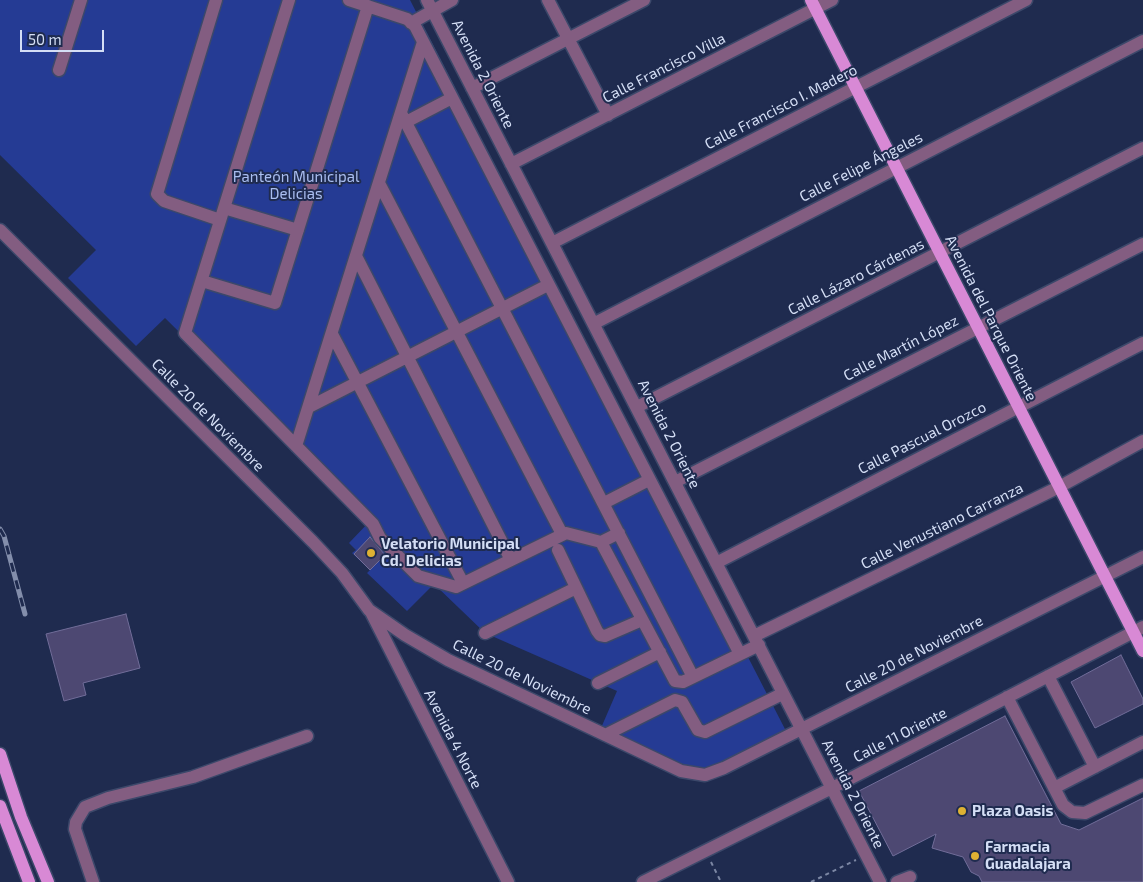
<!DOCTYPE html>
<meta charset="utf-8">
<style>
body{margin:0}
#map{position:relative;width:1143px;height:882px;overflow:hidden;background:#1f2b4f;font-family:"Exo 2",sans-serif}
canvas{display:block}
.scale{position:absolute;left:20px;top:30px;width:84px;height:22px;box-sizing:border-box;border:2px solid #d4def5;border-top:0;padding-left:6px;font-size:15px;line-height:18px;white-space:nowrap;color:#d4def5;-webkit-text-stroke:4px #1f2b4f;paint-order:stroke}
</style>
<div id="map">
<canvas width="1143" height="882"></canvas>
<div class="scale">50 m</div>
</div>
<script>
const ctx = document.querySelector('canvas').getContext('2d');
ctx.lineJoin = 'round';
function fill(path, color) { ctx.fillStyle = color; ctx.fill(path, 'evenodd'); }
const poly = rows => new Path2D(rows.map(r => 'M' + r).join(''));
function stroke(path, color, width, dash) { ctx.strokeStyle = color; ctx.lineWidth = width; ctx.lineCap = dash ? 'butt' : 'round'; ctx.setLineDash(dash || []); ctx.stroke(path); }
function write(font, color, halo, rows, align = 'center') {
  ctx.font = font + ' "Exo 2",sans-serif'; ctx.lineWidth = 4; ctx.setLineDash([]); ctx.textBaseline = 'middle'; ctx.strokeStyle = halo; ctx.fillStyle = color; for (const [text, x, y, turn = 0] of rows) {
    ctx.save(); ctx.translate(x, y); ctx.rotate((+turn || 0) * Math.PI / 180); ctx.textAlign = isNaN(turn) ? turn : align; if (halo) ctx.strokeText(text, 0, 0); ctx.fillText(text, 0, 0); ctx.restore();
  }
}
const green = poly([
 [0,0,410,0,786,731,703,773,601,728,617,691,485,633,434,584,407,611,367,573,370,570,352,553,356,550,349,543,370,521,165,318,136,346,68,278,96,250,0,155]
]);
const building = poly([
 [370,537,385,555,370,570,354,554,370,537],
 [126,614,140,668,83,683,86,695,64,701,46,634,126,614],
 [1121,655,1143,699,1143,704,1095,728,1071,682,1121,655],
 [1005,716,1061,824,1079,830,1143,798,1143,882,982,882,979,876,971,872,963,857,932,848,936,834,893,856,859,791,1005,716]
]);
const path = poly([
 [711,862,721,882],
 [811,882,856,860]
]);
const minor = poly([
 [216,0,157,194,164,201,220,220],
 [289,0,185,333,373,524,380,538,418,576,456,587,566,533,601,542,619,533],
 [349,0,407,19,415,26,740,654],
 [427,0,880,882],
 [548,0,608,115],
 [411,23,452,0],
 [59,70,81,0],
 [472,88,644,0],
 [401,113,693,677],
 [406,122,452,98],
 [511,164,832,0],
 [379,183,562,534],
 [224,208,298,230],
 [0,230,313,542,342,573,369,610,405,635,448,660,681,771,705,775,724,768,1143,557],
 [552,243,1026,0],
 [356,256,511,560],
 [202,281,275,303,368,6],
 [595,323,1143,41],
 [332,334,463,583],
 [309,407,548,285],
 [637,407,1143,148],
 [296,446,423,42],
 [675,482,1143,244],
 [604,503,649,480],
 [601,542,675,681,683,682,759,645],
 [558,550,597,631,600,635,605,636,642,620],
 [716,563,1143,343],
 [371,612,508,882],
 [485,633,576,588],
 [754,636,1059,487,1143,441],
 [1048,676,1095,767],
 [598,683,660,652],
 [1007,697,1063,805,1072,812,1085,813,1143,785],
 [605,735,675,700,682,702,698,730,705,732,782,694],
 [1054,788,1143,742],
 [93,882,75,829,76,822,85,807,108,798,193,777,307,736],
 [643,882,832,788,1143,627],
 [897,882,910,877]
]);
const major = poly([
 [811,0,1143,651],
 [0,754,21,817,48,882],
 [0,806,29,882]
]);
const rail = poly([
 [0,529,4,536,25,614]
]);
const markers = [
 [371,553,5,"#deb133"],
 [962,811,5,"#deb133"],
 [975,856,5,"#deb133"]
];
const streetNames = [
 ["Calle Francisco Villa",664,68,-27],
 ["Avenida 2 Oriente",483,74,63],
 ["Calle Francisco I. Madero",781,107,-27],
 ["Calle Felipe Ángeles",861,167,-27],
 ["Calle Lázaro Cárdenas",856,277,-27],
 ["Avenida del Parque Oriente",991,318,63],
 ["Calle Martín López",901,348,-27],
 ["Calle 20 de Noviembre",208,415,45],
 ["Avenida 2 Oriente",669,434,63],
 ["Calle Pascual Orozco",922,438,-27],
 ["Calle Venustiano Carranza",942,526,-26],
 ["Calle 20 de Noviembre",914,654,-27],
 ["Calle 20 de Noviembre",522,677,26],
 ["Calle 11 Oriente",900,735,-27],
 ["Avenida 4 Norte",453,739,63],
 ["Avenida 2 Oriente",853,794,63]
];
const parkNames = [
 ["Panteón Municipal",296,177],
 ["Delicias",296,194]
];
const poiNames = [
 ["Velatorio Municipal",381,544],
 ["Cd. Delicias",381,561],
 ["Plaza Oasis",972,811],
 ["Farmacia",985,847],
 ["Guadalajara",985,864]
];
fill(green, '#253b94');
fill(building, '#4d4872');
stroke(building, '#716d99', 1);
stroke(minor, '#3c486a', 15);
stroke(major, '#3c486a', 15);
stroke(path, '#7c87a4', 2, [4, 4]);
stroke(minor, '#835d81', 12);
stroke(major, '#d889d5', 12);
stroke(rail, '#838eab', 5);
stroke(rail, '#1f2b4f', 3, [9]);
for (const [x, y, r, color] of markers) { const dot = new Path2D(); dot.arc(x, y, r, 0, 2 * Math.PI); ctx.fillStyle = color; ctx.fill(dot); stroke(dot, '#1f2b4f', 2); }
write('15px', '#d4def5', '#1f2b4f', streetNames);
write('15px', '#aabef1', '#1f2b4f', parkNames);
write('bold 15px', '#d4def5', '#1f2b4f', poiNames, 'left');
</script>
